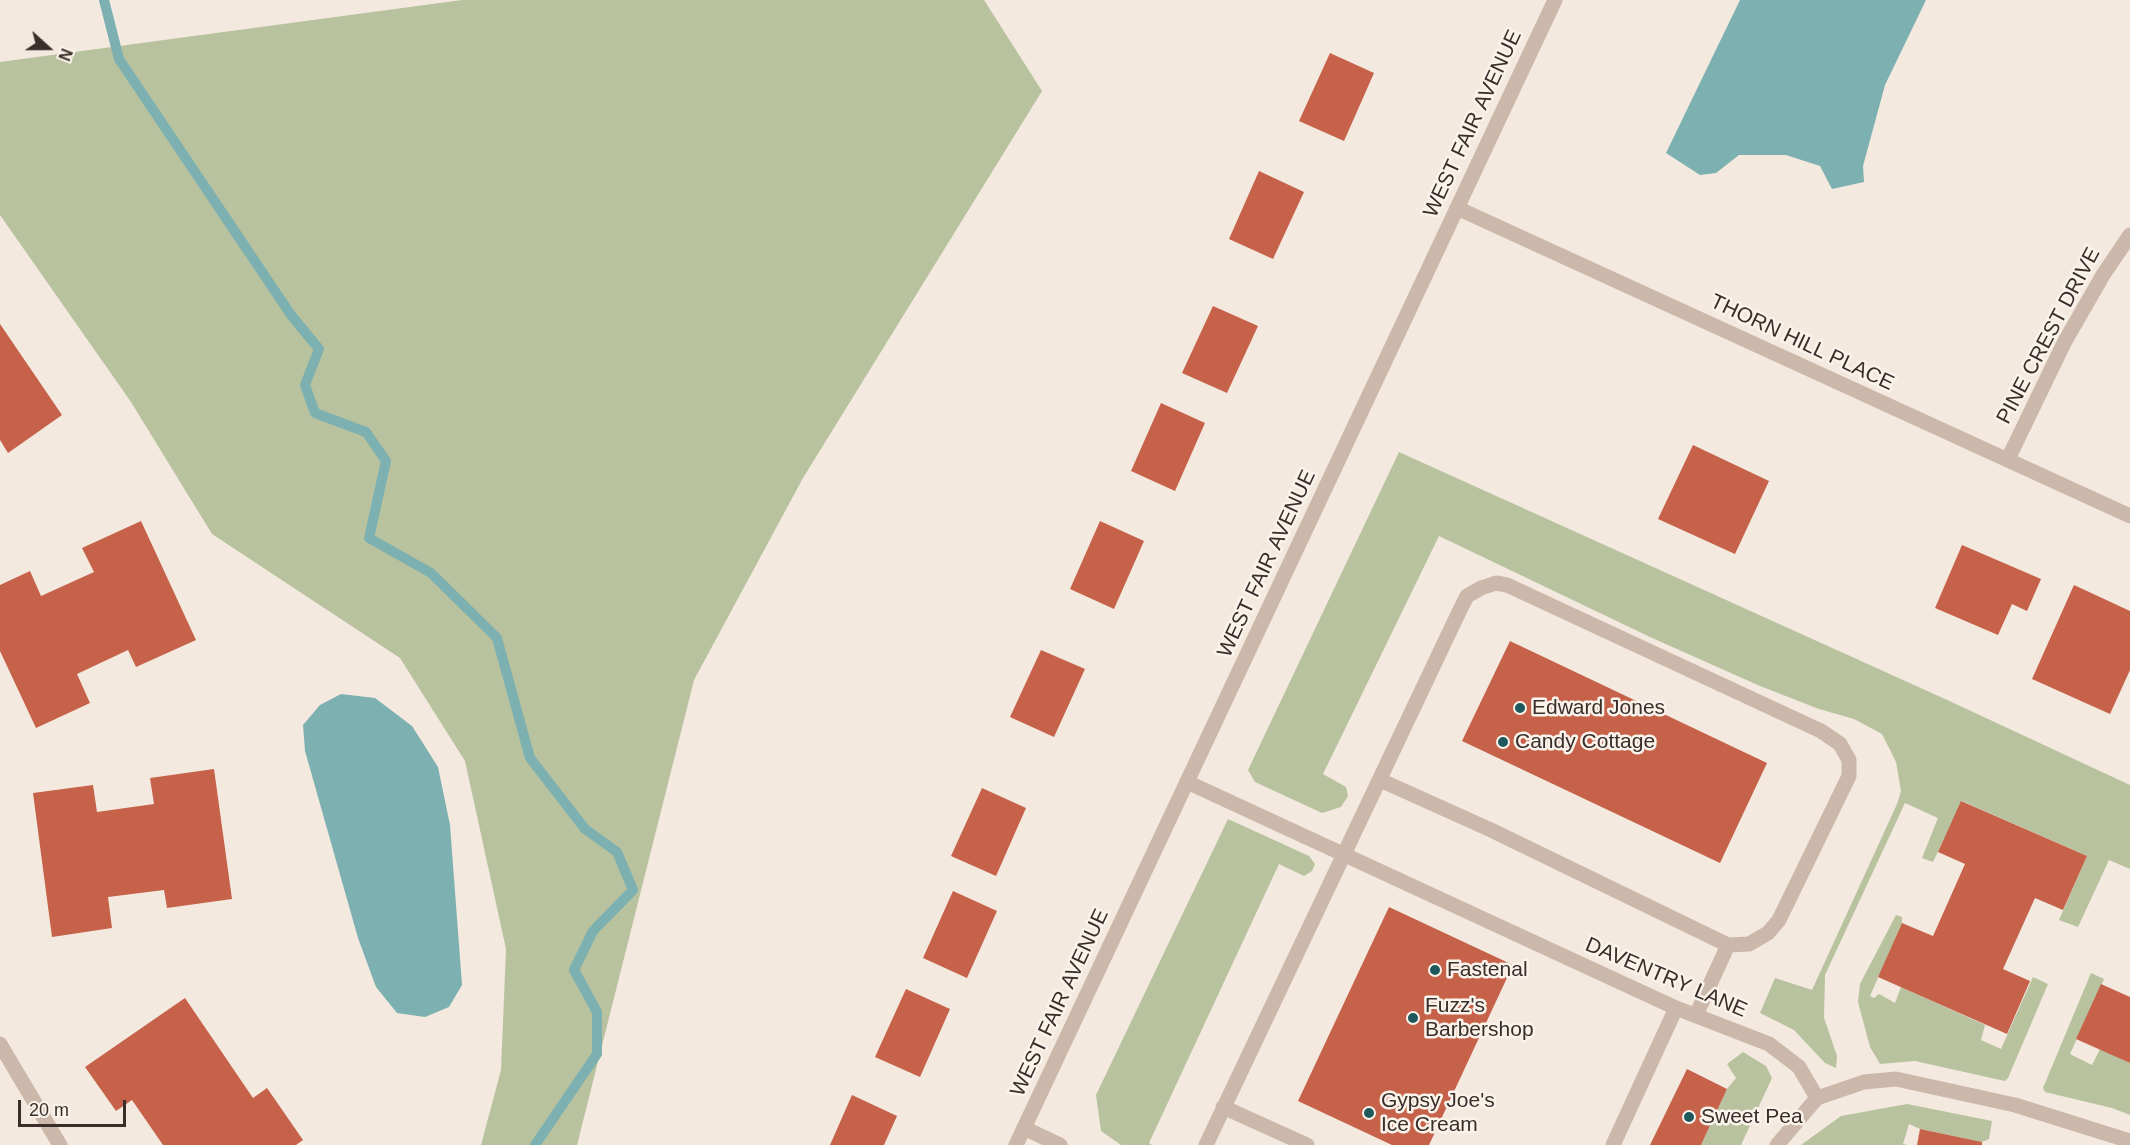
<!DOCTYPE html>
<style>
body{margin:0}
#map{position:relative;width:2130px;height:1145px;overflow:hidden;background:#f3e9df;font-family:Helvetica,sans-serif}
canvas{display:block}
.north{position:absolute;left:18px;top:18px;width:60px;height:60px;-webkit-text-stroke:4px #faf3eb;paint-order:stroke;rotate:111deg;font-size:16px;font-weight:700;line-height:24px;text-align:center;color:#392e2a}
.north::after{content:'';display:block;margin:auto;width:21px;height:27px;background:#392e2a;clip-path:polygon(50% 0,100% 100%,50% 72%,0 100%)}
.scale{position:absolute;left:18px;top:1100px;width:108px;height:27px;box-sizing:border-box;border:3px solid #392e2a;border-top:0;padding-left:8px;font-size:18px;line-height:21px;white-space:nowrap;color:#392e2a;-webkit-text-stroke:4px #faf3eb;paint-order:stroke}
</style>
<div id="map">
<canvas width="2130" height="1145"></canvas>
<div class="north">N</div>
<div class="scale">20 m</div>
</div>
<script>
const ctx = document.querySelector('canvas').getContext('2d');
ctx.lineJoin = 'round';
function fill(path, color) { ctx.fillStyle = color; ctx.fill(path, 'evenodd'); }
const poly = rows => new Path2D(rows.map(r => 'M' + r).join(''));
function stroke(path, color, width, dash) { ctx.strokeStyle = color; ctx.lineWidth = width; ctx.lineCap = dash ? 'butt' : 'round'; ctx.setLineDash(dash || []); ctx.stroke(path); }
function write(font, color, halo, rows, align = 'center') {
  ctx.font = font + ' Helvetica,sans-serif'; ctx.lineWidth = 5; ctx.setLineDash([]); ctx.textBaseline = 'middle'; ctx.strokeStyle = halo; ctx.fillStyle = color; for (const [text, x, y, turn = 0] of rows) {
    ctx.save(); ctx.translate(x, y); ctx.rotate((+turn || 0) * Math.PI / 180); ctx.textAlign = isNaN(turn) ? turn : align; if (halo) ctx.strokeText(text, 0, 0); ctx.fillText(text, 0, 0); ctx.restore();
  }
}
const green = poly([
 [462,0,984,0,1042,91,803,478,694,680,577,1145,481,1145,501,1070,506,949,465,761,400,658,212,534,131,402,0,215,0,62],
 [1399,452,1945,699,2130,785,2130,869,2109,860,2078,927,2059,920,2087,856,1962,801,1933,862,1922,858,1938,818,1905,803,1825,975,1824,1018,1837,1056,1836,1068,1825,1063,1794,1030,1760,1013,1775,978,1812,990,1897,804,1901,791,1896,762,1882,734,1854,719,1819,709,1760,686,1650,637,1439,536,1323,774,1346,787,1348,796,1341,807,1322,813,1255,782,1248,770],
 [1228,819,1309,856,1315,864,1312,871,1304,876,1279,864,1149,1143,1152,1145,1121,1145,1101,1131,1096,1095],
 [1896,915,1902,917,1902,923,1870,996,1874,998,1879,994,1895,1003,1901,987,1985,1025,1981,1040,2001,1049,2033,977,2048,984,2008,1078,2005,1081,1915,1061,1880,1064,1870,1047,1858,1002,1860,984],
 [2091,973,2104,979,2070,1054,2092,1065,2100,1049,2130,1063,2130,1115,2112,1108,2045,1092,2043,1088],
 [1743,1052,1766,1066,1772,1078,1741,1145,1701,1145,1727,1089,1736,1078,1727,1064],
 [1907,1104,1992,1121,1989,1139,1982,1142,1920,1129,1909,1124,1903,1144,1908,1145,1801,1145,1841,1116]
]);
const water = poly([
 [1740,0,1926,0,1885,85,1863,166,1864,182,1832,189,1820,166,1786,155,1739,155,1716,173,1700,175,1666,153],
 [341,694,375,698,412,726,438,767,450,825,462,985,449,1007,425,1017,397,1013,376,987,358,938,305,751,303,725,320,705]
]);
const stream = poly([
 [104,0,119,59,291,315,319,349,305,385,315,413,366,432,386,461,369,538,431,573,497,638,530,758,585,829,617,852,633,890,593,931,574,970,597,1012,597,1054,535,1145]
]);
const building = poly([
 [1330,53,1374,73,1344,141,1299,121],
 [1259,171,1304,192,1273,259,1229,239],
 [1213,306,1258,326,1227,393,1182,373],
 [0,324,62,415,8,453,0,440],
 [1161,403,1205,423,1175,491,1131,471],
 [1693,445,1769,481,1735,554,1658,519],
 [141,521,196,640,136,667,128,650,77,674,90,703,36,728,0,651,0,585,30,571,41,596,94,572,82,548],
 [1100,521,1144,541,1114,609,1070,589],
 [1962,545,2041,579,2027,611,2012,604,1998,635,1935,608],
 [2074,585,2130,611,2130,670,2110,714,2032,679],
 [1510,641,1767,763,1720,863,1462,741],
 [1041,650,1085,669,1054,737,1010,717],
 [214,769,232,899,167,908,164,890,108,897,112,928,52,937,33,793,93,785,97,812,154,804,150,778],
 [982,788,1026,808,996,876,951,856],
 [1961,801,2087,856,2063,910,2035,898,2003,969,2030,981,2007,1034,1878,977,1902,923,1933,936,1965,864,1938,852],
 [953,891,997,911,967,978,923,958],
 [1389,907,1513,965,1429,1145,1392,1145,1298,1101],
 [2101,984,2130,997,2130,1063,2076,1039],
 [906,989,950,1009,920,1077,875,1057],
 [185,998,253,1098,267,1088,303,1140,296,1145,163,1145,132,1100,116,1111,85,1067],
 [1687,1069,1727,1089,1701,1145,1650,1145],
 [852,1095,897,1116,884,1145,830,1145],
 [1920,1129,1982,1142,1982,1145,1917,1145]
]);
const service = poly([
 [1187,782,1676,1008,1769,1044,1799,1067,1817,1098],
 [1696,1015,1728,945],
 [1223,1107,1307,1145],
 [1024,1128,1060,1145],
 [1206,1145,1458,614,1467,596,1481,588,1496,583,1507,585,1821,731,1840,744,1849,760,1849,776,1779,920,1768,933,1749,944,1728,945,1491,830,1380,780],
 [1613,1145,1676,1008],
 [1777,1145,1817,1098,1864,1082,1896,1079,2015,1105,2130,1141]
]);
const minor = poly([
 [1457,208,2130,516],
 [2008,459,2064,343,2103,275,2130,235],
 [0,1044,60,1145]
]);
const tertiary = poly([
 [1016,1145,1555,0]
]);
const markers = [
 [1520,708,6,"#1f595b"],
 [1503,742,6,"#1f595b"],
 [1435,970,6,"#1f595b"],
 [1413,1018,6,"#1f595b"],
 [1369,1113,6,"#1f595b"],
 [1689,1117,6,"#1f595b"]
];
const streetNames = [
 ["WEST FAIR AVENUE",1473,124,-65],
 ["PINE CREST DRIVE",2049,336,-62],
 ["THORN HILL PLACE",1802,343,25],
 ["WEST FAIR AVENUE",1267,564,-65],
 ["DAVENTRY LANE",1666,978,23],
 ["WEST FAIR AVENUE",1060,1003,-65]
];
const poiNames = [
 ["Edward Jones",1532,708],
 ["Candy Cottage",1515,742],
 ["Fastenal",1447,970],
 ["Fuzz's",1425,1006],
 ["Barbershop",1425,1030],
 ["Gypsy Joe's",1381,1101],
 ["Ice Cream",1381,1125],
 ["Sweet Pea",1701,1117]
];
fill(green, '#b8c29e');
fill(water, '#7db0b0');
stroke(stream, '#7db0b0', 10);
fill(building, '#c66249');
stroke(service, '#cbb8aa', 15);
stroke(minor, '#cbb8aa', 15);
stroke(tertiary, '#cbb8aa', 15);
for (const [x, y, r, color] of markers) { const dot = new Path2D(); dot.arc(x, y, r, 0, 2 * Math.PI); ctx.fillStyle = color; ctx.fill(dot); stroke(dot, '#faf3eb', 2); }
write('21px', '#392e2a', '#faf3eb', streetNames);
write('21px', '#392e2a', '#faf3eb', poiNames, 'left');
</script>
